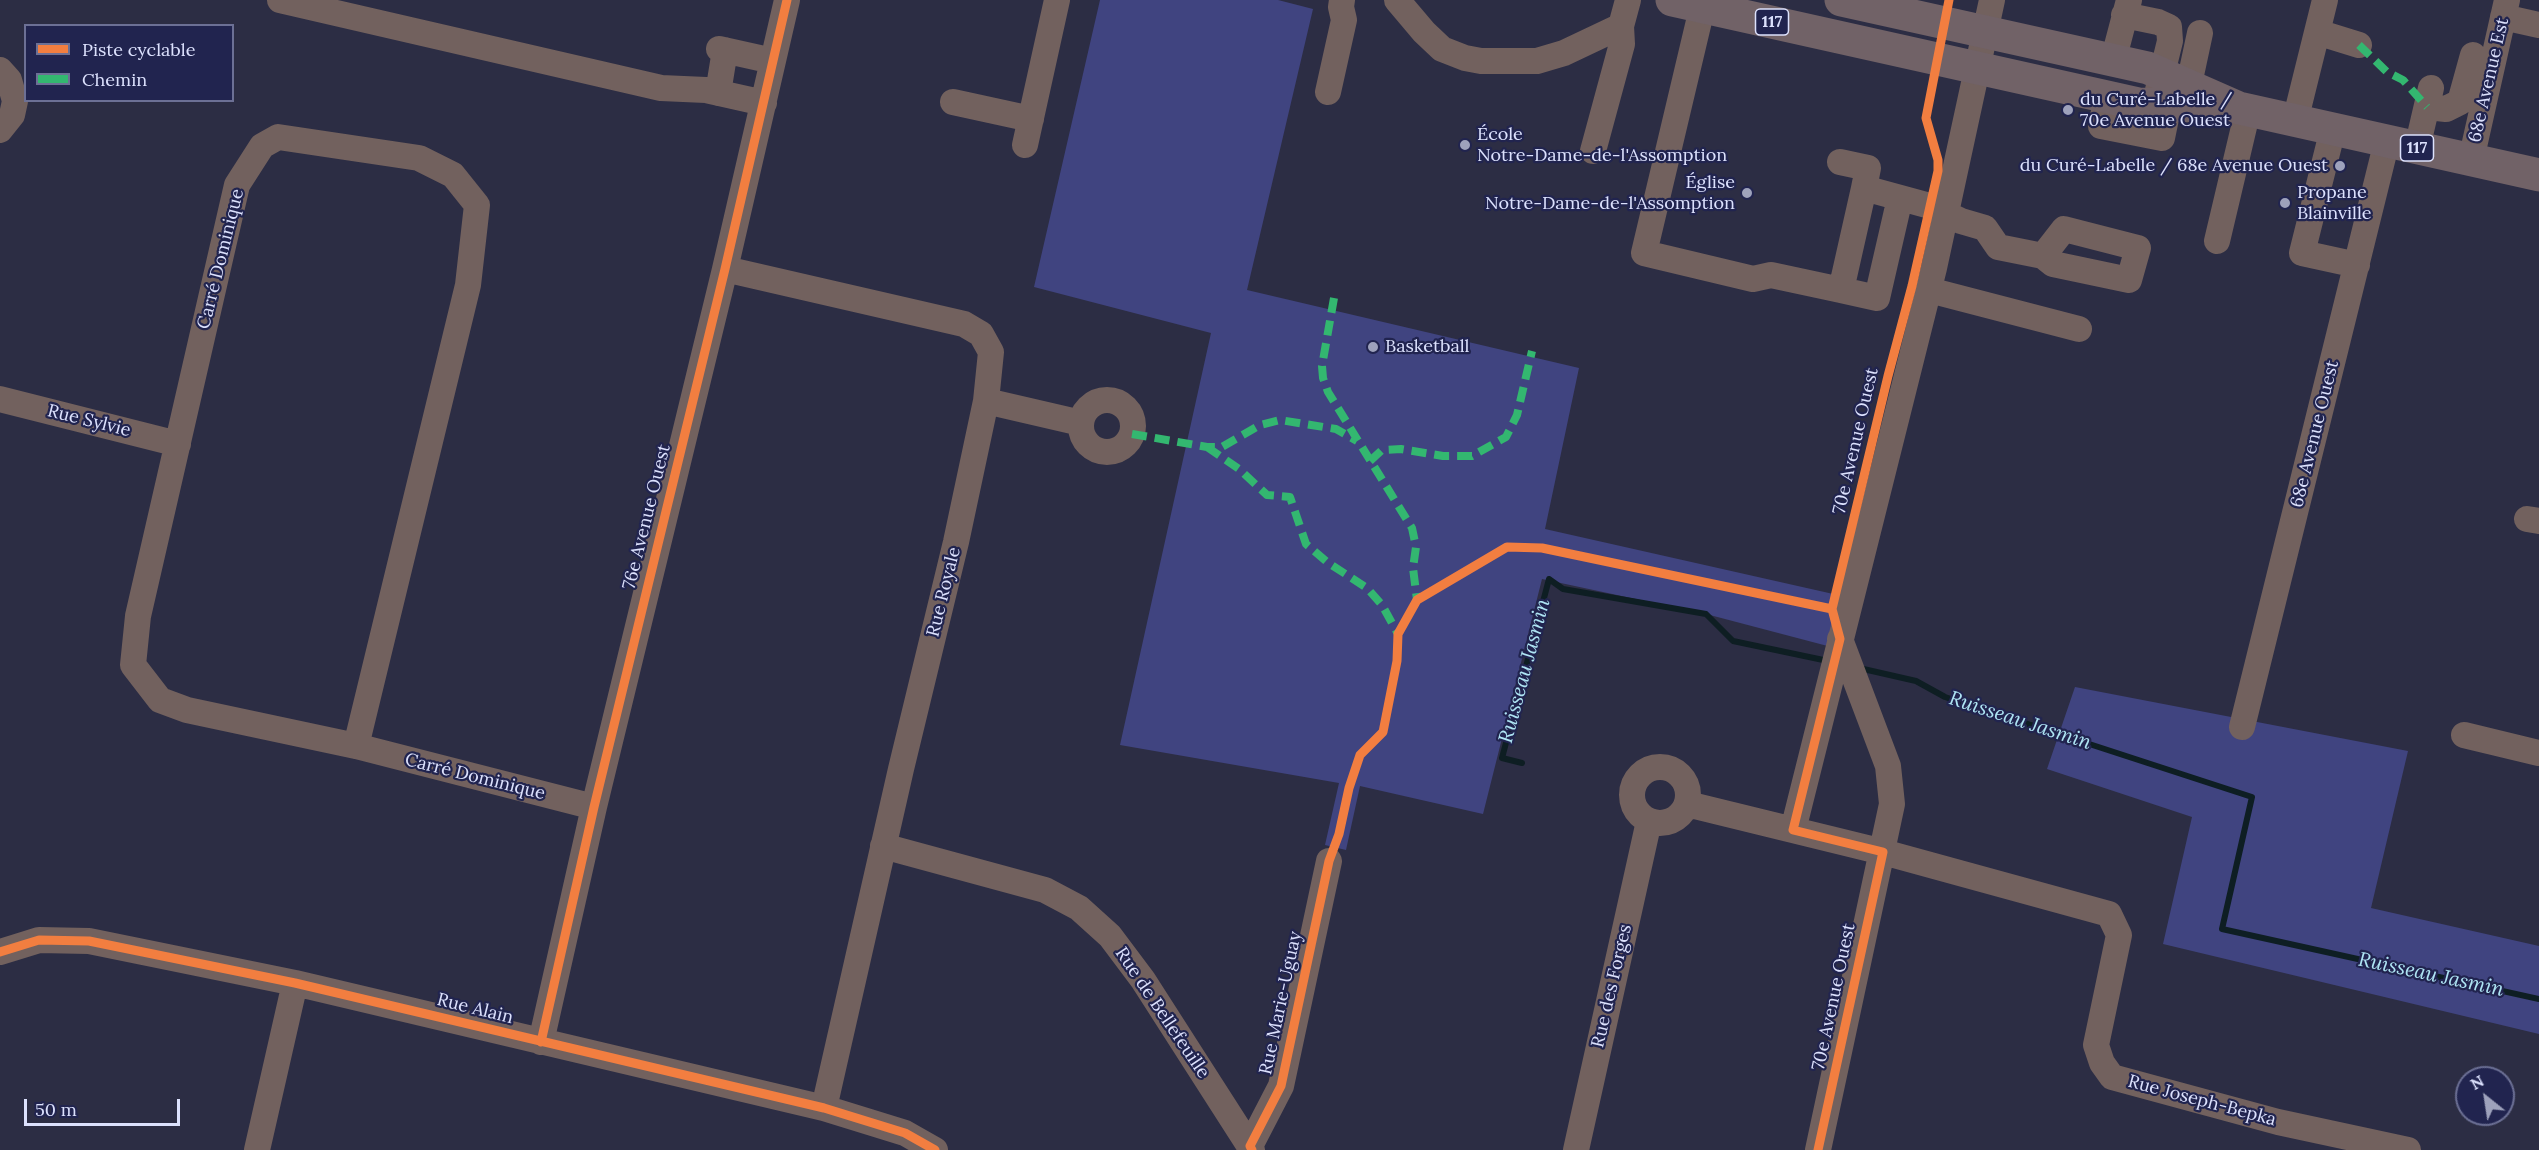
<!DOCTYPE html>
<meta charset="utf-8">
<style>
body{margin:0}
#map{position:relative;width:2539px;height:1150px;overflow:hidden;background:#2c2d44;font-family:Lora,serif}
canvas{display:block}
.legend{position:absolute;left:24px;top:24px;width:210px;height:78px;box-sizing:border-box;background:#21244f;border:2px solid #6c7095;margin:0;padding:8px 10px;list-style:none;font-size:18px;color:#dce1fd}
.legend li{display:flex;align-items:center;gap:12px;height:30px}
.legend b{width:30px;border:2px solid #6c7095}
.north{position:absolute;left:2455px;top:1066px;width:60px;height:60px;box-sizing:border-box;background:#21244f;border:2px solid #6c7095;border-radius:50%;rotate:330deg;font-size:16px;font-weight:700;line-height:24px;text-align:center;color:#dce1fd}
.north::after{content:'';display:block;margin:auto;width:21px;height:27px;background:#9ea2bc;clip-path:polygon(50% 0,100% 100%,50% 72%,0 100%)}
.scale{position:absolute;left:24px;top:1099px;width:156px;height:27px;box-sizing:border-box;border:3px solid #dce1fd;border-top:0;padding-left:8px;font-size:18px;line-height:21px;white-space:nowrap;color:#dce1fd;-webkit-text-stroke:4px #21244f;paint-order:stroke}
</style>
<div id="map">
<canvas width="2539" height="1150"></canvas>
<ul class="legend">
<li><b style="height:8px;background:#f27e40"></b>Piste cyclable</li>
<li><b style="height:8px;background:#33b770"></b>Chemin</li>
</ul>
<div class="north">N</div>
<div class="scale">50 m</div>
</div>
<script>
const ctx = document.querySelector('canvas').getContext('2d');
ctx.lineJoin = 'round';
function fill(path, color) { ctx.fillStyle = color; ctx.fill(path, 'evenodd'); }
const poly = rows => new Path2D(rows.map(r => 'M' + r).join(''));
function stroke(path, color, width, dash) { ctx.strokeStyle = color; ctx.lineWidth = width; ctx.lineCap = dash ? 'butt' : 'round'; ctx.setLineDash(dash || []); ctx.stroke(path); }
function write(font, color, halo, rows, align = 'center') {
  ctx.font = font + ' Lora,serif'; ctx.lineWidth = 4.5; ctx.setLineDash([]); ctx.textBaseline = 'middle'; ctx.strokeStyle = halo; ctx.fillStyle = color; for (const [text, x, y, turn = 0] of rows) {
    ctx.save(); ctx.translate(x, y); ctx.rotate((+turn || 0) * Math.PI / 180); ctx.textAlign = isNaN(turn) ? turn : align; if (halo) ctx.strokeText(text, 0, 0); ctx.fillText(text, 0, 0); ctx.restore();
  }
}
const green = poly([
 [1100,0,1278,0,1313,9,1247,290,1579,368,1545,529,1851,598,1839,649,1706,614,1542,579,1483,814,1360,786,1346,850,1325,845,1339,783,1120,745,1211,333,1034,287],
 [2075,687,2408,751,2371,908,2539,946,2539,1034,2163,944,2192,817,2047,769]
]);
const stream = poly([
 [1859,668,1916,681,1945,697,2252,797,2222,929,2539,999],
 [1522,763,1502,758,1549,579,1563,589,1706,614,1733,641,1828,661]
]);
const minor = poly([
 [280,0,661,88,706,90,764,103],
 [1397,0,1424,32,1442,49,1465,58,1481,61,1537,61,1564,53,1621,26],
 [1704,0,1644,253,1753,279,1771,275,1841,290,1864,188,1930,206,1961,221,1985,228,1998,247,2043,256,2053,264,2129,280,2138,248,2064,229,2043,256],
 [2124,15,2158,22,2169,27,2170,41,2158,90],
 [2503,17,2539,25],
 [2317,32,2359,45],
 [719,49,773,61],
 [2113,61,2129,0],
 [0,70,9,80,15,101,12,115,0,130],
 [1328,92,1344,20,1341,7,1342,0],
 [718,93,725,50],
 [2107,97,2101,126,2162,138,2172,89],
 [953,102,1031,119],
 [2185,103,2200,33],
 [2427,107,2446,109,2460,102,2473,55],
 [2295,121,2325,0],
 [2333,129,2302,253,2357,265],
 [1025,145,1057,0],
 [2417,148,2431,88],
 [1593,151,1622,44,1621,26,1628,0],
 [2471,160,2507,0],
 [1840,162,1868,168,1864,188],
 [2217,241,2248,110],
 [725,269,964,324,981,334,991,352,986,401,956,542,901,769,824,1108],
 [1841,290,1877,298,1900,198],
 [1929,290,2079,329],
 [0,399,178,444],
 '1081 426a26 26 0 1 1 52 0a26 26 0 1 1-52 0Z',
 [986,401,1081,423],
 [2527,519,2539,521],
 [2242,727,2387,141],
 [2464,735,2539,753],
 [356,746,468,285,477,205,453,175,419,158,278,137,262,146,237,185,138,616,133,665,160,700,187,710,356,746,594,807],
 '1632 795a28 28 0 1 1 56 0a28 28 0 1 1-56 0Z',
 [1687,804,1883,852,2109,914,2119,935,2096,1045,2102,1063,2112,1077,2278,1122,2408,1150],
 [1793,830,1934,268,1992,0],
 [883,846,1045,890,1079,908,1110,936,1143,980,1252,1150],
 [0,952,39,940,89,941,295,983,824,1108,905,1133,935,1150],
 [541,1042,594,807,725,269,787,0],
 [1250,1146,1281,1086,1329,861],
 [257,1150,295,983],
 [1576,1150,1649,821],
 [1818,1150,1892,804,1888,766,1840,639]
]);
const major = poly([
 [1672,0,2139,104,2220,107],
 [1841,0,2148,68,2239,108,2539,175]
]);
const quiet = poly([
 [2359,45,2387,72,2403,80,2427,107],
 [1334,298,1322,366,1323,378,1328,392,1412,528,1416,547,1413,568,1417,600],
 [1132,434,1207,447,1222,447,1260,425,1280,420,1336,429,1357,441],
 [1207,447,1239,469,1267,495,1290,497,1306,544,1327,562,1367,588,1382,605,1398,634],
 [1370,461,1382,450,1401,449,1443,456,1472,456,1506,437,1517,415,1532,351]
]);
const cycleway = poly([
 [0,952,39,940,89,941,295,983,824,1108,905,1133,935,1150],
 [541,1042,594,807,725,269,787,0],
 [1252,1150,1250,1146,1281,1086,1329,861,1339,834,1349,788,1360,755,1383,732,1397,661,1398,634,1417,600,1507,547,1542,548,1832,609],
 [1818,1150,1883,852,1793,830,1840,639,1832,609,1888,376,1912,286,1938,171,1938,160,1926,118,1949,0]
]);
const markers = [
 [2068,110,6,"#9ea2bc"],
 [1465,145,6,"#9ea2bc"],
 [2340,166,6,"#9ea2bc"],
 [1747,193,6,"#9ea2bc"],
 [2285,203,6,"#9ea2bc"],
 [1373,347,6,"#9ea2bc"]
];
const shields = [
 [1772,22,33],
 [2417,148,33]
];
const shieldNames = [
 ["117",1772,22],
 ["117",2417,148]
];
const streetNames = [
 ["68e Avenue Est",2489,80,-77],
 ["Carré Dominique",221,259,-76],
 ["Rue Sylvie",89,421,14],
 ["68e Avenue Ouest",2315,434,-76],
 ["70e Avenue Ouest",1856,441,-77],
 ["76e Avenue Ouest",647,517,-76],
 ["Rue Royale",944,592,-76],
 ["Carré Dominique",475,777,14],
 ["Rue des Forges",1612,986,-77],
 ["70e Avenue Ouest",1834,997,-78],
 ["Rue Marie-Uguay",1281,1003,-78],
 ["Rue Alain",475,1009,14],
 ["Rue de Bellefeuille",1162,1013,56],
 ["Rue Joseph-Bepka",2202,1101,15]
];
const poiNames = [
 ["du Curé-Labelle /",2080,100],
 ["70e Avenue Ouest",2080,121],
 ["École",1477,135],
 ["Notre-Dame-de-l'Assomption",1477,156],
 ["du Curé-Labelle / 68e Avenue Ouest",2328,166,"right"],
 ["Église",1735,183,"right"],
 ["Notre-Dame-de-l'Assomption",1735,204,"right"],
 ["Propane",2297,193],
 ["Blainville",2297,214],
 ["Basketball",1385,347]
];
const waterNames = [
 ["Ruisseau Jasmin",1525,671,-75],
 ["Ruisseau Jasmin",2020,721,18],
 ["Ruisseau Jasmin",2431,975,12]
];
fill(green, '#404480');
stroke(stream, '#0e1e23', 6);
stroke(minor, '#72615e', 26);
stroke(major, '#716267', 33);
stroke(quiet, '#33b770', 8, [15, 8]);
stroke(cycleway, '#f27e40', 9);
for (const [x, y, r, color] of markers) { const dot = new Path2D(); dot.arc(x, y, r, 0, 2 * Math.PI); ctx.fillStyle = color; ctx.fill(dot); stroke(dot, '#21244f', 2); }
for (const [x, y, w] of shields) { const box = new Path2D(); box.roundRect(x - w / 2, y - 13, w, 26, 4.5); ctx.fillStyle = '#21244f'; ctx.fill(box); stroke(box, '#dce1fd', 1.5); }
write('bold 16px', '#dce1fd', null, shieldNames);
write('18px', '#dce1fd', '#21244f', streetNames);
write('18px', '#dce1fd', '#21244f', poiNames, 'left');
write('italic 20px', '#afe5f4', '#21244f', waterNames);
</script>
